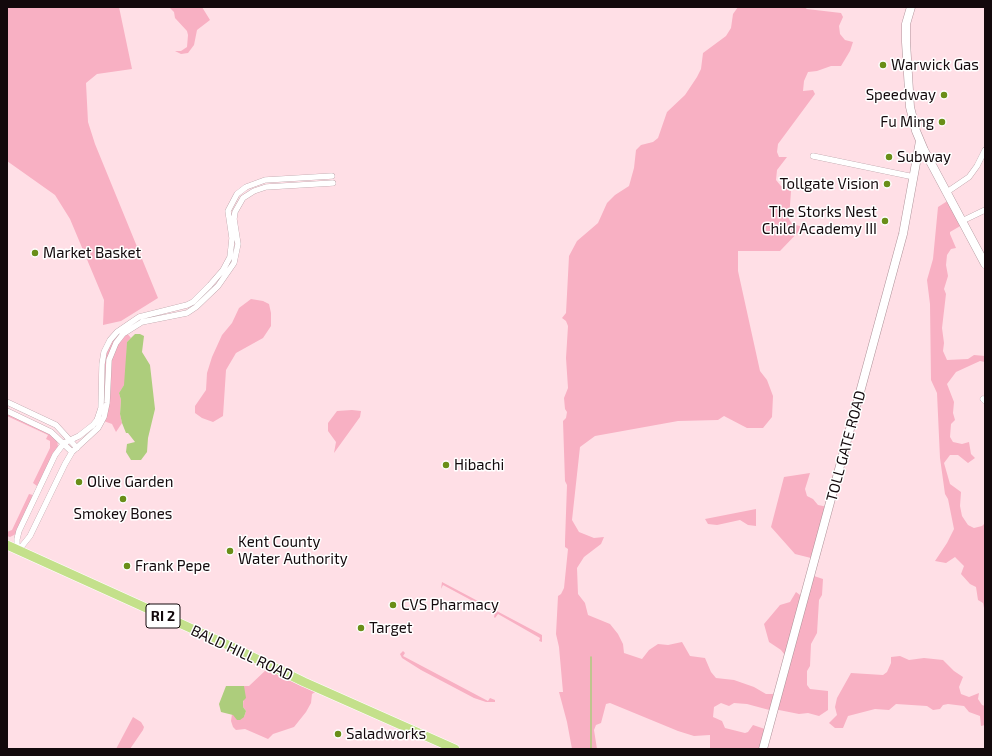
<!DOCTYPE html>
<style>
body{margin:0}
#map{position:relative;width:992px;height:756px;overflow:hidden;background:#ffdfe6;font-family:"Exo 2",sans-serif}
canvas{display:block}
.frame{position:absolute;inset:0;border:8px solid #13090c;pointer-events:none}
</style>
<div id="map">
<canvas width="992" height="756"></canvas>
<div class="frame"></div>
</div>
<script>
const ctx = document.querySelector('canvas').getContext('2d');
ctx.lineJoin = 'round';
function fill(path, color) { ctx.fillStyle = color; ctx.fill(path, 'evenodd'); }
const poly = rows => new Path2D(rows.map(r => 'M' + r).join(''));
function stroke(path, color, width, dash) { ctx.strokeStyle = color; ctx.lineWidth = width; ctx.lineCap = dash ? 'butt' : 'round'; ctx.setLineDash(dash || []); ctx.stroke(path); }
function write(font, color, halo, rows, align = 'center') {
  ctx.font = font + ' "Exo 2",sans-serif'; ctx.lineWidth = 3; ctx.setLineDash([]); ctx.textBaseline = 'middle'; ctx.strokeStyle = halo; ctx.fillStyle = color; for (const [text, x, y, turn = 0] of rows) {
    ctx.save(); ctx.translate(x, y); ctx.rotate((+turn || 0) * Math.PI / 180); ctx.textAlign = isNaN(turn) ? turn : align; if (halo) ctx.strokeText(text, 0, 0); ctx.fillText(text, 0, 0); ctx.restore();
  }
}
const green = poly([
 [7,7,119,7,132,69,97,74,86,83,88,122,95,144,158,298,121,321,103,325,104,300,70,219,55,195,7,161],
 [169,7,202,7,210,20,197,30,194,45,188,53,181,54,175,51,181,51,187,47,188,35,187,31,175,18,174,12],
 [738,7,804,7,807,9,841,13,843,17,839,26,840,34,845,40,853,42,850,51,841,66,831,66,817,71,808,72,804,81,803,91,813,90,815,94,778,144,777,152,779,157,787,157,777,170,776,180,781,186,791,191,789,219,792,224,803,227,780,251,738,251,738,271,760,371,767,380,773,396,772,417,763,428,747,428,724,416,718,420,678,421,595,436,580,447,572,520,579,532,594,538,604,537,601,544,584,557,577,568,578,594,585,603,588,615,610,624,618,634,623,644,624,653,642,659,649,650,658,644,668,645,682,642,690,656,705,658,711,672,716,678,734,680,754,687,766,694,778,694,788,659,781,650,769,642,764,624,780,605,790,602,796,592,804,598,811,575,823,579,822,595,819,600,817,633,811,644,810,666,807,671,807,685,810,689,828,691,828,710,819,716,808,713,799,714,774,709,773,711,747,704,734,703,729,706,721,703,714,707,713,717,722,721,725,728,745,733,748,732,753,725,768,730,763,749,710,749,710,735,694,736,678,731,610,703,606,704,601,723,596,725,594,730,597,749,572,749,567,722,559,692,563,692,559,647,556,634,558,596,561,594,564,588,568,549,565,547,565,541,567,485,565,481,563,421,566,418,567,412,565,409,564,398,568,388,566,358,568,326,566,321,562,318,566,313,569,256,577,241,598,223,607,203,615,195,629,186,634,168,636,150,641,145,653,142,658,138,667,112,685,95,697,77,701,69,703,53,726,36,731,28,733,14],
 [949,200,962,225,950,232,950,234,956,248,951,249,947,255,946,265,948,276,944,289,946,294,942,328,944,343,943,351,947,360,968,359,974,355,985,356,985,362,980,361,956,372,947,384,954,402,953,413,955,420,951,424,950,437,953,442,962,444,969,442,971,454,975,458,968,463,958,455,950,455,944,463,950,484,961,492,960,506,962,516,968,525,974,528,982,526,985,523,985,613,983,603,978,600,976,587,970,584,961,574,964,566,955,557,946,563,935,561,947,543,954,529,948,499,945,494,940,458,937,393,931,380,930,304,927,280,933,259,938,207],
 [251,299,263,301,269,304,271,313,271,326,263,338,236,353,226,370,223,416,213,422,202,418,195,413,195,406,206,390,207,373,212,357,222,335,232,323,239,308],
 [125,331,131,338,127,342,126,382,119,393,121,400,120,414,122,423,116,432,112,424,98,419,104,354,117,333],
 [352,410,361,411,360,417,334,453,336,442,328,431,328,423,337,411],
 [7,413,46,431,57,439,58,447,37,486,33,483,50,448,50,441,46,439,48,435,7,416],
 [810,473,805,489,807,496,813,499,818,505,828,507,815,559,795,554,771,527,784,477],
 [29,494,33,495,16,534,10,537,7,536,7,532,12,530],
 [756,509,756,526,748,525,740,520,717,525,708,524,705,519],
 [442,582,542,635,542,642,539,641,540,638,498,614,495,618,494,617,495,613,443,585,441,589],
 [403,651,405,653,403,656,488,701,490,698,495,700,495,702,486,702,474,698,421,670,402,658,400,654],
 [900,656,909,660,924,658,943,660,954,671,963,677,959,687,961,694,969,697,979,693,978,699,982,705,985,706,985,725,981,726,980,716,969,712,964,706,948,704,943,705,940,709,933,710,927,706,896,704,889,710,875,709,848,716,843,728,835,728,829,723,837,715,835,707,837,698,851,673,883,675,887,672,891,663,891,657],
 [267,669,320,689,312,694,311,703,306,712,294,727,273,734,268,739,245,729,236,730,233,727,231,721,232,714,244,717,246,711,243,707,244,686,249,686],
 [133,717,141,722,144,727,143,730,130,749,116,749]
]);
const water = poly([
 [135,334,140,334,144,336,142,352,150,365,155,409,148,438,147,452,141,460,131,460,126,452,127,444,135,442,128,433,126,433,122,423,120,414,121,400,119,393,124,385,127,342],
 [226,686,244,686,246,698,243,701,243,707,246,711,244,717,240,720,237,720,233,715,221,712,219,704]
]);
const stream = poly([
 [591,749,591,657]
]);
const street = poly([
 [813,156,914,177],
 [947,192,969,177,977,166,985,150],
 [962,221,985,210],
 [983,399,985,401],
 [7,402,56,425,77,448],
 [7,411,51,432,72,452],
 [17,550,17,539,19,531,55,455,64,443,79,436,93,425,97,420,101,408,102,364,104,352,110,340,117,332,139,317,187,305,193,302,210,285,223,270,230,257,232,238,228,211,237,194,246,187,265,180,332,176],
 [18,551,30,536,65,464,72,452,98,428,104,417,107,403,109,360,116,343,123,334,142,322,187,313,196,307,218,286,234,263,238,244,234,219,235,212,243,198,254,191,266,187,333,183]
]);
const secondary = poly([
 [911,7,906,24,906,42,910,107,916,131,924,150,985,264],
 [763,749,903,234,920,141]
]);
const primary = poly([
 [7,545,230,646,304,682,455,749]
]);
const markers = [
 [883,65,4,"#698e18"],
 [944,95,4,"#698e18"],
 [942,122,4,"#698e18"],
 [889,157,4,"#698e18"],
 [887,184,4,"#698e18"],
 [885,221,4,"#698e18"],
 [35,253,4,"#698e18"],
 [446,465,4,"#698e18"],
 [79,482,4,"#698e18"],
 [123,499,4,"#698e18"],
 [230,551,4,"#698e18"],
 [127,566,4,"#698e18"],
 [393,605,4,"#698e18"],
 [361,628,4,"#698e18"],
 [338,734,4,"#698e18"]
];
const shields = [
 [163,616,34]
];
const shieldNames = [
 ["RI 2",163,616]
];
const poiNames = [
 ["Warwick Gas",891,65],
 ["Speedway",936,95,"right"],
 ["Fu Ming",934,122,"right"],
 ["Subway",897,157],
 ["Tollgate Vision",879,184,"right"],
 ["The Storks Nest",877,212,"right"],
 ["Child Academy III",877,229,"right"],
 ["Market Basket",43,253],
 ["Hibachi",454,465],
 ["Olive Garden",87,482],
 ["Smokey Bones",123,514,"center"],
 ["Kent County",238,542],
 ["Water Authority",238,559],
 ["Frank Pepe",135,566],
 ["CVS Pharmacy",401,605],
 ["Target",369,628],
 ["Saladworks",346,734]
];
const streetNames = [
 ["TOLL GATE ROAD",846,446,-75],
 ["BALD HILL ROAD",242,653,25]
];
fill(green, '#f8b0c3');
fill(water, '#adcd7c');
stroke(stream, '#adcd7c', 1.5);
stroke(street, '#af9299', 6);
stroke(secondary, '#af9299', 9);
stroke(primary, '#fff', 10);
stroke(street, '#fff', 5.5);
stroke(secondary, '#fff', 8);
stroke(primary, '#c4e08b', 9);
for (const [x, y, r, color] of markers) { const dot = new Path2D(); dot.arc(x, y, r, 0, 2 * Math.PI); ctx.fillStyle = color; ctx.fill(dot); stroke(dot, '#fff', 1.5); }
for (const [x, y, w] of shields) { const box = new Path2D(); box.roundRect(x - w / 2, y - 12, w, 24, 3); ctx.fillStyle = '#fff'; ctx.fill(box); stroke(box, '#13090c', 1); }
write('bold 14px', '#13090c', null, shieldNames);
write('15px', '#13090c', '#fff', poiNames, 'left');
write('15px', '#13090c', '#fff', streetNames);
</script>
